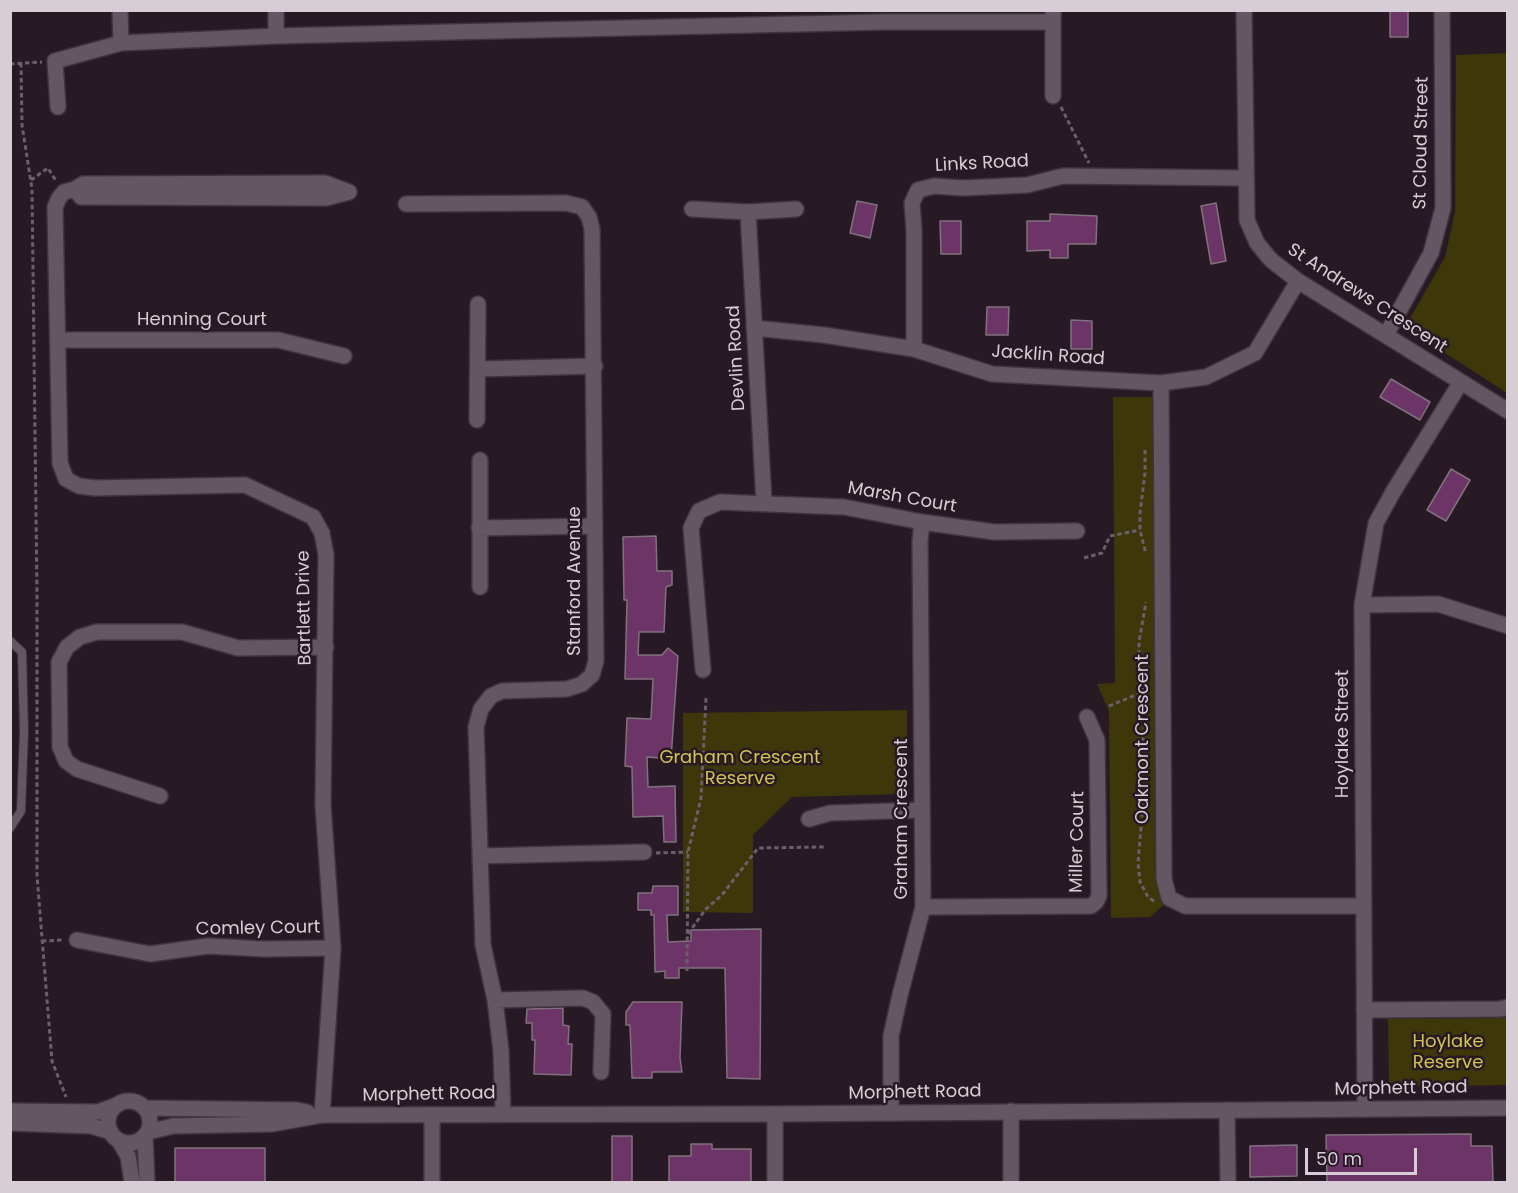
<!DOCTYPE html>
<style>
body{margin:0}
#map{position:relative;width:1518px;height:1193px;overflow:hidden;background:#271a25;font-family:Poppins,sans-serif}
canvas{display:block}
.frame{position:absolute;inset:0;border:12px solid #d7ced5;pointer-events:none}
.scale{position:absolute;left:1305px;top:1148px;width:112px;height:27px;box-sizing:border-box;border:3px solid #d7ced5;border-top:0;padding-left:8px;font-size:18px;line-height:21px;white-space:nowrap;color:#d7ced5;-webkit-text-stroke:4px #271a25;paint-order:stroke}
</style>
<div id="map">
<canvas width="1518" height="1193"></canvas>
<div class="frame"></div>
<div class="scale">50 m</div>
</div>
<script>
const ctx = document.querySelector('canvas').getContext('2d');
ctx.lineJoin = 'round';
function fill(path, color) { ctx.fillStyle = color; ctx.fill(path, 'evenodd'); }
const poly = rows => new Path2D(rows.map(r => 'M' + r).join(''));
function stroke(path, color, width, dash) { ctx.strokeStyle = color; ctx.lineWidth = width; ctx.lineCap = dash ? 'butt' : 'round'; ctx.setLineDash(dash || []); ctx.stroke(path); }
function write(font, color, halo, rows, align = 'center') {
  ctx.font = font + ' Poppins,sans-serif'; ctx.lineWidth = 5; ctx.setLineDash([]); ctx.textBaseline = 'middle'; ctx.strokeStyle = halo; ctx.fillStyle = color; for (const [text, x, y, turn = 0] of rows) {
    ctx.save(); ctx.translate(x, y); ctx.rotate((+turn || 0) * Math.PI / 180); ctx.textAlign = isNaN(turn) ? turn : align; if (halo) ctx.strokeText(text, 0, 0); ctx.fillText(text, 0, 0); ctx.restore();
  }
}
const green = poly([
 [1507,53,1508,53,1507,393,1405,327,1445,257,1455,212,1456,55],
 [1113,397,1154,397,1166,903,1150,917,1111,918,1109,711,1097,684,1115,683],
 [907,710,907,794,792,797,753,835,753,913,683,912,683,713],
 [1507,1018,1507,1085,1389,1087,1388,1019]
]);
const building = poly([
 [1390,10,1408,10,1408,37,1390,37,1390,10],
 [857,201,877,205,870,238,850,233,857,201],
 [1216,203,1226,261,1211,264,1201,206,1216,203],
 [1050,214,1097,216,1096,244,1068,244,1068,258,1050,258,1050,250,1027,251,1027,221,1050,221,1050,214],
 [940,221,961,221,961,254,941,254,940,221],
 [987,307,1009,307,1008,335,986,335,987,307],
 [1071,320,1092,321,1092,349,1071,349,1071,320],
 [1391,379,1430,402,1420,420,1380,397,1391,379],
 [1451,469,1470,480,1446,521,1427,510,1451,469],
 [656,536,657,571,672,571,672,585,666,587,664,632,639,632,638,655,662,655,668,648,678,656,671,759,647,757,648,787,675,786,676,842,664,842,663,816,633,817,632,767,625,766,627,718,651,719,653,679,625,679,627,600,624,600,623,537,656,536],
 [653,886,678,886,678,915,667,915,668,942,691,941,691,930,761,929,760,1079,727,1078,725,968,679,968,679,978,665,978,665,971,655,972,654,915,651,915,651,910,638,910,638,893,652,893,653,886],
 [633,1002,682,1002,680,1058,682,1072,652,1072,652,1078,632,1078,630,1025,626,1025,626,1012,633,1002],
 [563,1008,563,1025,569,1026,568,1044,572,1044,571,1075,534,1074,535,1040,532,1040,532,1023,526,1023,527,1009,563,1008],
 [1471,1134,1471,1146,1492,1146,1493,1182,1327,1182,1326,1135,1471,1134],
 [612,1136,632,1136,632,1182,612,1182,612,1136],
 [691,1144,712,1144,712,1149,751,1149,751,1182,669,1182,669,1156,691,1156,691,1144],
 [1297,1145,1297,1176,1250,1177,1250,1146,1297,1145],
 [175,1148,265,1148,265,1182,175,1182,175,1148]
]);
const path = poly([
 [21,63,22,125,32,189,37,593,37,876,52,1061,66,1097],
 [10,64,42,62],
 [1061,107,1089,163],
 [31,180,48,168,56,181],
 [1145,450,1145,473,1140,513,1140,530,1146,554],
 [1084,558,1102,553,1110,536,1140,530],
 [1143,692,1139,661,1139,642,1146,602],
 [1109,706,1143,692,1144,732,1140,761,1139,783,1143,805,1138,863,1140,882,1148,897,1155,902],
 [656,853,688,852],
 [688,934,705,910,722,895,758,848,824,847],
 [42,941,64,940],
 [687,971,688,852,701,798,706,698]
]);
const service = poly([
 [10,641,22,652,24,731,21,811,10,828]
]);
const minor = poly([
 [120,10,121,43],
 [1244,10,1247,220,1257,243,1271,260,1298,281,1508,411],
 [276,36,276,10],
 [1053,96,1053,10],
 [58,107,55,61,121,43,276,36,883,22,1053,22],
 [75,189,81,197,326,198,349,192],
 [406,204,566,203,582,207,589,217,592,229,596,661,592,675,582,684,567,689,502,691,491,696,481,709,476,727,483,945,495,1000,501,1051,503,1114],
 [692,209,748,212,796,209],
 [748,212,764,502],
 [754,328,824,335,914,349,992,374,1161,383,1206,377,1255,353,1298,281],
 [1386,335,1431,253,1443,208,1442,10],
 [58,340,278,340,344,356],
 [914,349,914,230,912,203,918,190,934,186,963,188,1027,185,1063,176,1245,178],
 [478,369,595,366],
 [1161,383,1164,879,1169,898,1185,906,1363,906],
 [477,420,478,304],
 [479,528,595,526],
 [480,587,480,460],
 [1362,605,1438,604,1508,626],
 [703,670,691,528,699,511,720,502,844,507,922,522,994,532,1077,531],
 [160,796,77,769,66,761,60,747,59,662,67,647,80,637,97,632,182,632,238,648,326,647],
 [809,819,830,813,922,810],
 [480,856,644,852],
 [923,907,1091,906,1096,902,1099,896,1097,740,1087,717],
 [77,940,150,954,208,946,264,949,333,948],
 [495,1000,583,998,593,1002,603,1014,601,1072],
 [1364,1010,1501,1009,1508,1007],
 [1365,1109,1362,605,1376,523,1393,492,1461,382],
 [1227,1110,1228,1182],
 [1011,1111,1011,1182],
 [891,1113,891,1036,900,995,923,907,920,541,922,522],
 [322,1115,333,948,323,805,326,555,322,533,313,517,245,485,95,488,79,486,66,479,60,463,55,207,59,198,64,192,75,189,83,184,325,183,349,192],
 [432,1115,432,1182],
 [775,1182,775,1114]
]);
const tertiary = poly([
 '108 1122a21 21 0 1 1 42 0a21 21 0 1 1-42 0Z',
 [146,1108,297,1110,307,1112],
 [10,1111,98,1112,117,1105],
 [10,1123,91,1126,111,1132],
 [148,1132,173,1126,272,1124,322,1115,775,1114,1508,1108],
 [145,1136,147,1182],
 [119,1141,128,1156,132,1182]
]);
const streetNames = [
 ["St Cloud Street",1422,143,-89],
 ["Links Road",982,164,-3],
 ["St Andrews Crescent",1367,299,33],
 ["Henning Court",202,320],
 ["Jacklin Road",1048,356,4],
 ["Devlin Road",737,358,-93],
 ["Marsh Court",902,498,10],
 ["Stanford Avenue",575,581,-90],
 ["Bartlett Drive",305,608,-91],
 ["Hoylake Street",1343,734,-90],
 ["Oakmont Crescent",1143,739,-90],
 ["Graham Crescent",902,819,-90],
 ["Miller Court",1078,842,-89],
 ["Comley Court",258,929,-1],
 ["Morphett Road",1401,1089,-1],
 ["Morphett Road",915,1093,-1],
 ["Morphett Road",429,1095,-1]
];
const parkNames = [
 ["Graham Crescent",740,758],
 ["Reserve",740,779],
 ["Hoylake",1448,1042],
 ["Reserve",1448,1063]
];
fill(green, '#3d370a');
fill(building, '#6d3567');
stroke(building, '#80717e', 1.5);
stroke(service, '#3f353e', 10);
stroke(minor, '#3f353e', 18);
stroke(tertiary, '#3f353e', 18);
stroke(path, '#6b5f69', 3, [4.5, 3]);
stroke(service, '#645662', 8);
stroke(minor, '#645662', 15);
stroke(tertiary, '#645662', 15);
write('18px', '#d7ced5', '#271a25', streetNames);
write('18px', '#d3c350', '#271a25', parkNames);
</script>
